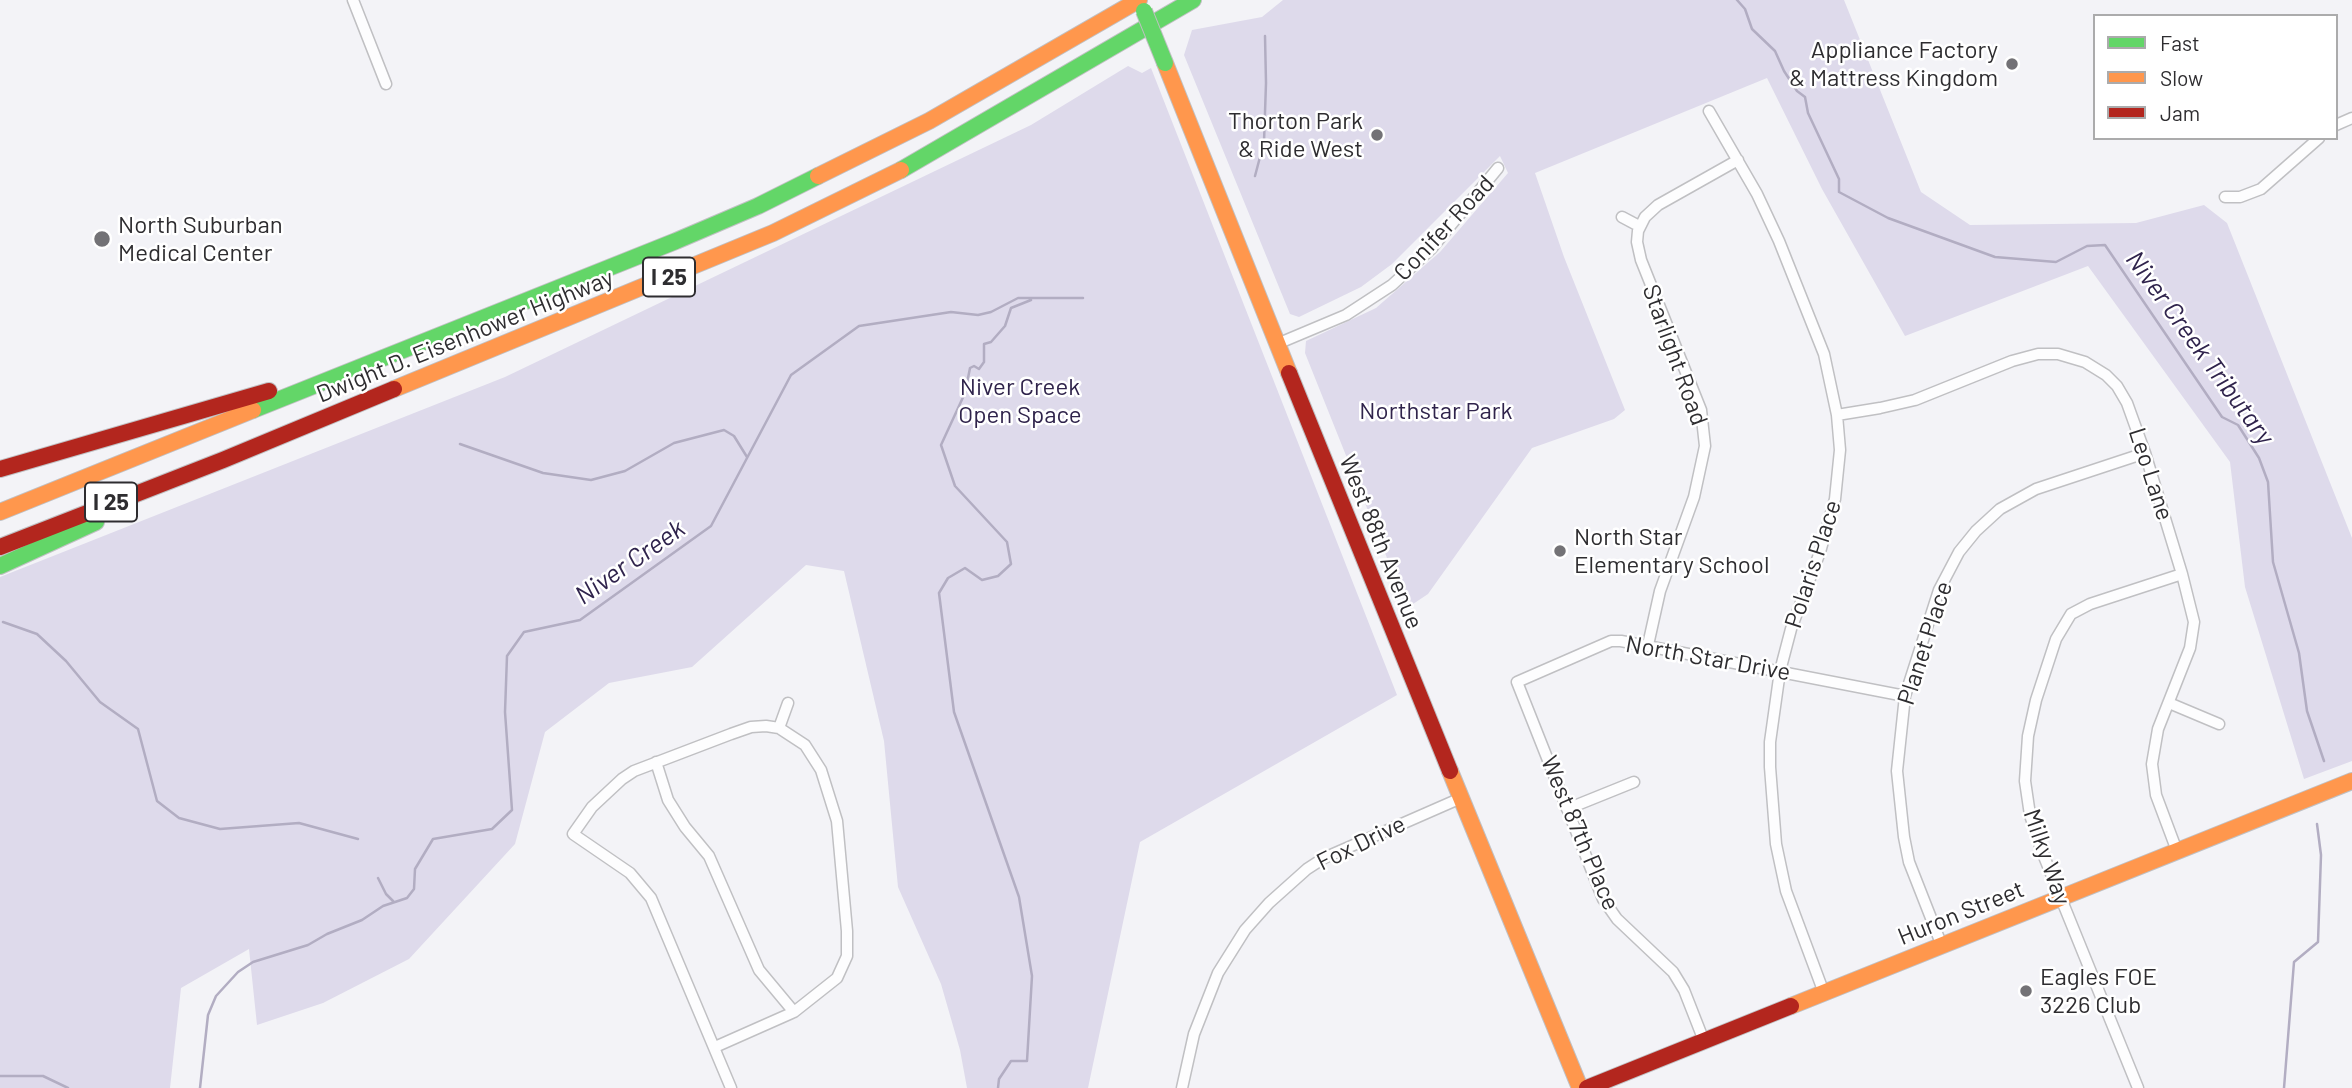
<!DOCTYPE html>
<style>
body{margin:0}
#map{position:relative;width:2352px;height:1088px;overflow:hidden;background:#f3f3f7;font-family:Barlow,sans-serif}
canvas{display:block}
.legend{position:absolute;left:2093px;top:14px;width:245px;height:126px;box-sizing:border-box;background:#fff;border:2px solid #ababac;margin:0;padding:9px 12px;list-style:none;font-size:21px;color:#2e2d30}
.legend li{display:flex;align-items:center;gap:14px;height:35px}
.legend b{width:35px;border:2px solid #ababac}
</style>
<div id="map">
<canvas width="2352" height="1088"></canvas>
<ul class="legend">
<li><b style="height:9px;background:#63d668"></b>Fast</li>
<li><b style="height:9px;background:#ff974d"></b>Slow</li>
<li><b style="height:9px;background:#b3261e"></b>Jam</li>
</ul>
</div>
<script>
const ctx = document.querySelector('canvas').getContext('2d');
ctx.lineJoin = 'round';
function fill(path, color) { ctx.fillStyle = color; ctx.fill(path, 'evenodd'); }
const poly = rows => new Path2D(rows.map(r => 'M' + r).join(''));
function stroke(path, color, width, dash) { ctx.strokeStyle = color; ctx.lineWidth = width; ctx.lineCap = dash ? 'butt' : 'round'; ctx.setLineDash(dash || []); ctx.stroke(path); }
function write(font, color, halo, rows, align = 'center') {
  ctx.font = font + ' Barlow,sans-serif'; ctx.lineWidth = 5; ctx.setLineDash([]); ctx.textBaseline = 'middle'; ctx.strokeStyle = halo; ctx.fillStyle = color; for (const [text, x, y, turn = 0] of rows) {
    ctx.save(); ctx.translate(x, y); ctx.rotate((+turn || 0) * Math.PI / 180); ctx.textAlign = isNaN(turn) ? turn : align; if (halo) ctx.strokeText(text, 0, 0); ctx.fillText(text, 0, 0); ctx.restore();
  }
}
const green = poly([
 [1283,0,1844,0,1921,192,1970,225,2136,223,2204,205,2227,223,2352,538,2352,761,2304,779,2245,587,2230,462,2088,266,1905,336,1822,189,1767,78,1535,173,1564,257,1625,410,1614,419,1532,448,1428,594,1407,608,1305,353,1306,341,1376,308,1440,252,1508,173,1500,156,1392,264,1361,287,1299,317,1290,314,1184,55,1192,30,1262,17],
 [1128,66,1142,73,1151,68,1397,695,1140,842,1088,1088,967,1088,960,1050,941,984,898,887,884,741,844,571,806,565,692,667,609,683,545,732,515,844,409,959,323,1003,257,1025,249,949,181,988,170,1088,0,1088,0,577,505,377,1031,125]
]);
const stream = poly([
 [1737,0,1745,9,1752,29,1775,51,1784,71,1797,91,1805,97,1808,113,1839,179,1839,192,1888,218,1995,257,2056,262,2087,246,2105,245,2222,417,2238,425,2259,458,2268,482,2273,562,2299,653,2307,711,2324,761],
 [1255,176,1264,142,1266,83,1265,36],
 [460,444,543,473,591,480,625,471,674,443,724,430,734,436,747,457],
 [3,622,37,634,66,661,100,702,138,729,157,801,179,818,220,829,299,823,358,839],
 [378,878,386,894,393,901],
 [0,1076,43,1076,68,1088],
 [200,1088,208,1015,216,996,238,972,253,962,308,945,327,934,362,920,383,906,407,898,414,889,415,869,433,839,492,829,512,810,505,712,507,656,524,632,580,620,711,526,791,375,859,326,951,312,978,315,991,312,1018,298,1083,298],
 [998,1088,999,1079,1011,1061,1027,1061,1032,976,1019,897,954,712,939,593,948,578,965,568,982,580,998,576,1011,564,1007,542,955,486,941,445,965,393,970,368,974,366,979,369,984,362,984,344,991,342,1005,326,1011,308,1031,300],
 [2284,1088,2294,962,2318,942,2321,855,2317,824]
]);
const street = poly([
 [353,0,386,84],
 [1709,111,1757,194,1779,241,1824,354,1837,415,1840,450,1835,499,1820,552,1791,629,1780,671,1770,742,1770,767,1776,844,1786,891,1824,993],
 [2336,125,2352,118],
 [2225,197,2240,197,2261,189,2319,138],
 [1622,217,1639,226],
 [1277,344,1346,315,1392,285,1431,249,1498,168],
 [1837,415,1880,408,1915,400,2012,361,2038,354,2058,354,2085,362,2106,375,2117,386,2127,403,2145,453,2182,574,2194,622,2190,648,2158,729,2152,764,2156,795,2177,851],
 [1648,645,1660,591,1694,497,1705,446,1701,410,1641,260,1637,242,1638,231,1645,217,1658,205,1738,160],
 [2169,703,2219,724],
 [779,728,788,703],
 [656,762,668,800,685,827,709,856,759,970,794,1012],
 [1567,809,1634,782],
 [1942,946,1909,862,1904,837,1897,771,1905,696,1939,590,1959,552,1976,531,2000,509,2036,489,2145,453],
 [1704,1041,1684,990,1673,972,1617,919,1603,899,1517,682,1611,641,1621,641,1905,696],
 [715,1047,794,1012,837,978,847,956,847,931,837,821,821,770,805,745,779,728,766,726,751,727,731,734,634,771,622,779,592,807,573,834,630,873,651,898,731,1088],
 [1182,1088,1194,1034,1218,973,1245,930,1269,903,1307,869,1324,858,1461,798],
 [2138,1088,2041,849,2030,815,2025,781,2028,736,2036,700,2056,639,2071,614,2090,604,2182,574]
]);
const fast = poly([
 [901,170,1193,0],
 [253,410,676,241,758,206,818,176],
 [0,566,96,522]
]);
const slow = poly([
 [1165,63,1289,373],
 [818,176,929,121,1139,0],
 [394,389,773,233,901,170],
 [0,512,253,410],
 [1450,771,1580,1088],
 [1791,1006,2352,781]
]);
const jam = poly([
 [1289,373,1450,771],
 [0,469,269,391],
 [0,547,223,460,394,389],
 [1587,1088,1791,1006]
]);
const fastBridge = poly([
 [1144,11,1165,63]
]);
const markers = [
 [2012,64,7,"#737276"],
 [1377,135,7,"#737276"],
 [102,239,9,"#737276"],
 [1560,551,7,"#737276"],
 [2026,991,7,"#737276"]
];
const shields = [
 [669,277,52],
 [111,502,52]
];
const shieldNames = [
 ["I 25",669,277],
 ["I 25",111,502]
];
const poiNames = [
 ["Appliance Factory",1998,50,"right"],
 ["& Mattress Kingdom",1998,78,"right"],
 ["Thorton Park",1363,121,"right"],
 ["& Ride West",1363,149,"right"],
 ["North Suburban",118,225],
 ["Medical Center",118,253],
 ["North Star",1574,537],
 ["Elementary School",1574,565],
 ["Eagles FOE",2040,977],
 ["3226 Club",2040,1005]
];
const streetNames = [
 ["Conifer Road",1444,228,-47],
 ["Dwight D. Eisenhower Highway",465,336,-22],
 ["Starlight Road",1675,355,70],
 ["Leo Lane",2151,474,72],
 ["West 88th Avenue",1381,542,68],
 ["Polaris Place",1813,564,-72],
 ["Planet Place",1925,643,-72],
 ["North Star Drive",1708,658,10],
 ["West 87th Place",1580,833,67],
 ["Fox Drive",1361,843,-26],
 ["Milky Way",2047,857,71],
 ["Huron Street",1961,913,-22]
];
const parkNames = [
 ["Niver Creek",1020,387],
 ["Open Space",1020,415],
 ["Northstar Park",1436,411]
];
const waterNames = [
 ["Niver Creek Tributary",2200,348,54],
 ["Niver Creek",630,562,-35]
];
fill(green, '#dedaeb');
stroke(stream, '#b2adc2', 2.5);
stroke(street, '#c0c0c3', 13);
stroke(fast, '#c0c0c3', 18);
stroke(slow, '#c0c0c3', 18);
stroke(jam, '#c0c0c3', 18);
stroke(street, '#fdfdfe', 10);
stroke(fast, '#63d668', 16);
stroke(slow, '#ff974d', 16);
stroke(jam, '#b3261e', 16);
stroke(fastBridge, '#c0c0c3', 18, []);
stroke(fastBridge, '#63d668', 16);
for (const [x, y, r, color] of markers) { const dot = new Path2D(); dot.arc(x, y, r, 0, 2 * Math.PI); ctx.fillStyle = color; ctx.fill(dot); stroke(dot, '#fff', 2.5); }
for (const [x, y, w] of shields) { const box = new Path2D(); box.roundRect(x - w / 2, y - 19.5, w, 39, 5); ctx.fillStyle = '#fff'; ctx.fill(box); stroke(box, '#2e2d30', 2); }
write('bold 23px', '#2e2d30', null, shieldNames);
write('24px', '#2e2d30', '#fff', poiNames, 'left');
write('24px', '#2e2d30', '#fff', streetNames);
write('24px', '#2f234b', '#fff', parkNames);
write('italic 26px', '#2f234c', '#fff', waterNames);
</script>
